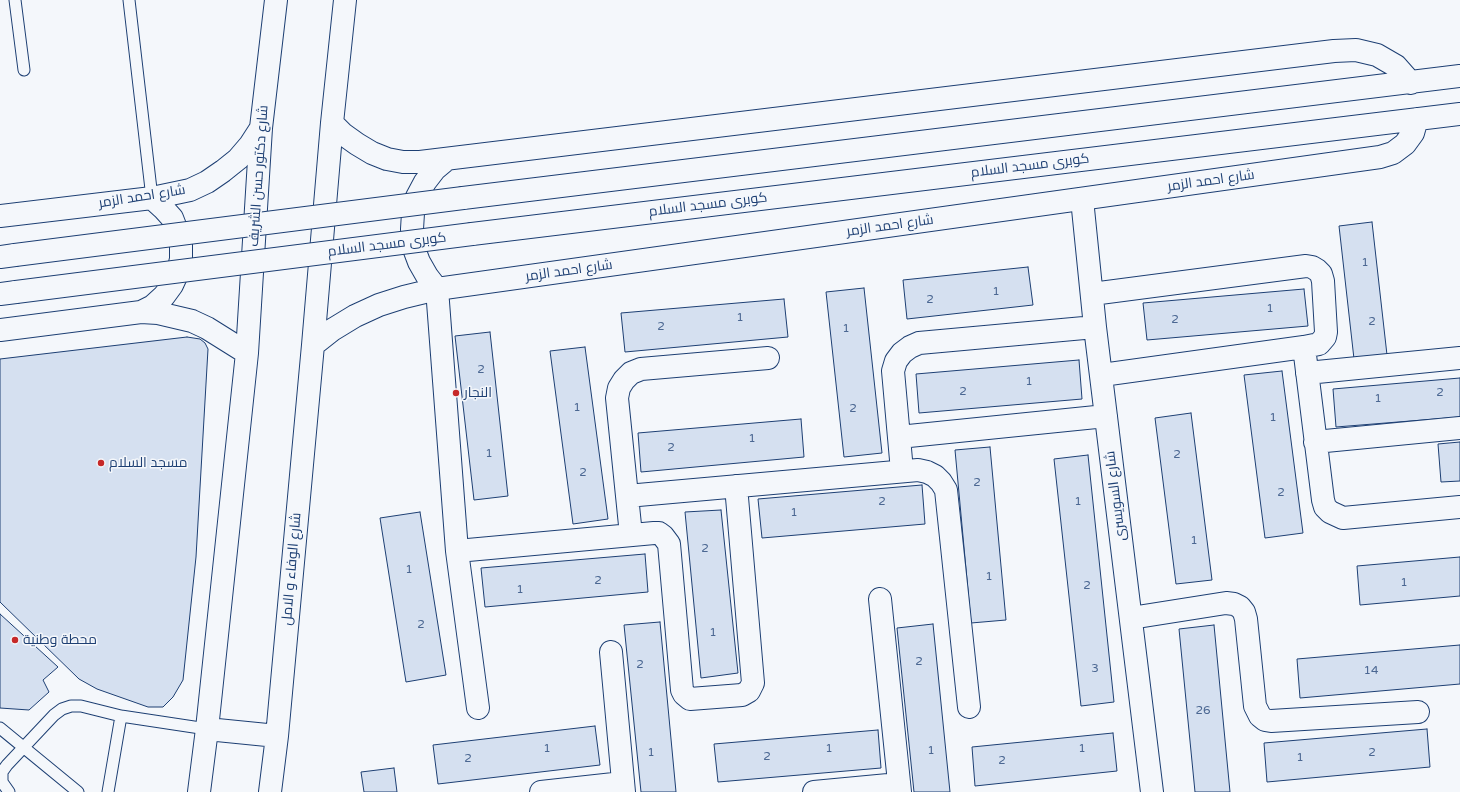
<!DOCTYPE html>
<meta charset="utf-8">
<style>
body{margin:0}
canvas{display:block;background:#f4f7fb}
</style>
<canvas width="1460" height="792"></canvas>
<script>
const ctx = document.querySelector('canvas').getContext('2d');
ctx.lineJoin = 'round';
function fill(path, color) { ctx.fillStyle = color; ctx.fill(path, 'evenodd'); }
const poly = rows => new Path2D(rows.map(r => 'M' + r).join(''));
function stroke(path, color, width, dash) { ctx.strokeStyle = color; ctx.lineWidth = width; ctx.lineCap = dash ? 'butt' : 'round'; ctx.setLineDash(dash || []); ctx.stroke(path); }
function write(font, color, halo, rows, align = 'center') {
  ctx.font = font + ' "Varela Round",Cairo,sans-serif'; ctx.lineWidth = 3; ctx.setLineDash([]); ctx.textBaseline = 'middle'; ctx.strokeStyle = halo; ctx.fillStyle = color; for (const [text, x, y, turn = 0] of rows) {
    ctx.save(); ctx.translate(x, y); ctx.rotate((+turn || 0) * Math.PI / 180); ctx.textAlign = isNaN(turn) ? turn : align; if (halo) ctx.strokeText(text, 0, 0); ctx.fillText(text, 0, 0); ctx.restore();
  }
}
const building = poly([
 [1372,222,1387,355,1354,359,1339,226,1372,222],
 [1028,267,1033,305,907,319,903,280,1028,267],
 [864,288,882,453,844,457,826,292,864,288],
 [1304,289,1308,326,1147,340,1143,303,1304,289],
 [784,299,788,337,625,352,621,313,784,299],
 [490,332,508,496,474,500,455,336,490,332],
 [187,337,200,339,205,343,208,349,196,557,183,680,173,697,163,707,148,707,97,689,79,679,0,602,0,359,187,337],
 [585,347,608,519,573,524,550,351,585,347],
 [1079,360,1082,399,919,413,916,374,1079,360],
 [1282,371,1303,533,1265,538,1244,375,1282,371],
 [1460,378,1460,417,1336,427,1333,389,1460,378],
 [1191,413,1212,580,1176,584,1155,418,1191,413],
 [801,419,804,457,641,472,638,433,801,419],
 [1460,442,1460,481,1441,482,1438,444,1460,442],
 [990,447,1006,620,971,623,955,450,990,447],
 [1088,455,1114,702,1081,706,1054,459,1088,455],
 [922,485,925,524,762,538,758,499,922,485],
 [721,510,738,673,701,678,685,512,721,510],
 [420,512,446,675,406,682,380,518,420,512],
 [645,554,648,592,485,607,481,568,645,554],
 [1460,557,1460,596,1360,605,1357,566,1460,557],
 [0,614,58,667,43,680,49,692,29,710,0,708,0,614],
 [660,622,676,792,641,792,624,625,660,622],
 [933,624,950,792,914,792,897,628,933,624],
 [1214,625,1230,792,1195,792,1179,629,1214,625],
 [1460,645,1460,684,1300,698,1297,659,1460,645],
 [595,726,600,765,438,784,433,745,595,726],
 [1427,729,1430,767,1267,782,1264,743,1427,729],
 [878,730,881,768,718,782,714,744,878,730],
 [1113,733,1117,771,975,786,972,747,1113,733],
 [394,768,397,792,364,792,361,772,394,768]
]);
const service = poly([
 [15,0,24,70],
 [129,0,152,198],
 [0,728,78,792],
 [9,792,2,782,2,772,7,765,54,715,62,709,71,706,81,706,121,716,207,729],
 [108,792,121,716]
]);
const minor = poly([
 [1082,199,1095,327,1152,792],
 [437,289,457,551,478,708],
 [1092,294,1306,266,1312,267,1317,270,1321,274,1323,281,1326,332,1325,337,1319,344,1304,347,1102,375],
 [1304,347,1323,500,1325,507,1330,512,1343,518,1460,507],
 [1307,373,1460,358],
 [899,437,1106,416],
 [1315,442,1460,428],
 [902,471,893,371,896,361,902,353,910,347,919,343,1095,327],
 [627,496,918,470,927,472,935,476,941,482,946,490,969,707],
 [631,535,617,398,619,388,624,380,631,373,641,369,768,358],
 [457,551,654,533,659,533,663,536,669,544,682,690,684,694,690,699,742,695,749,691,753,683,736,486],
 [880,599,900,792],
 [1131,618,1226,603,1234,604,1240,607,1244,612,1246,619,1255,706,1260,716,1265,720,1271,721,1418,712],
 [611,652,624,792],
 [541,792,623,783],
 [814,792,899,784]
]);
const primary = poly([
 [332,123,343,134,357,144,372,153,387,159,403,162,420,162,1334,51,1356,50,1377,55,1396,66,1411,83],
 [463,198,1460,76],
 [0,216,152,198,190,190,207,182,223,171,238,159,250,145,261,128],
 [472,234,1460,114],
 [0,257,15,255],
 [437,289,427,276,419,262,413,246,412,229,413,213,417,197,425,182,435,169,447,159],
 [0,294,16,292],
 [141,312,153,306,164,296,172,285,178,272,181,259,181,245,177,231,172,218,163,208,152,198],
 [0,330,141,312,158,313,192,321,207,328,247,353],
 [313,345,332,330,355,316,379,305,404,297,437,289,1380,157,1393,153,1405,144,1413,133,1417,119],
 [207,729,277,736],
 [199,792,207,729,247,353,261,128,276,0],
 [270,792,277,736,313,345,332,123,345,0]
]);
const primaryBridge = poly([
 [15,255,463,198],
 [16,292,472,234]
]);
const markers = [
 [456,393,4,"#c62828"],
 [101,463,4,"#c62828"],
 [15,640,4,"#c62828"]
];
const numberNames = [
 ["1",1365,263],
 ["1",996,292],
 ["2",930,300],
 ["1",1270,309],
 ["1",740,318],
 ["2",1175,320],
 ["2",1372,322],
 ["2",661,327],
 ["1",846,329],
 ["2",481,370],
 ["1",1029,382],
 ["2",963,392],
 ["2",1440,393],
 ["1",1378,399],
 ["1",577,408],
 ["2",853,409],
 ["1",1273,418],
 ["1",752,439],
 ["2",671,448],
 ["1",489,454],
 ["2",1177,455],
 ["2",583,473],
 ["2",977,483],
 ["2",1281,493],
 ["2",882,502],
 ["1",1078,502],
 ["1",794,513],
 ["1",1194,541],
 ["2",705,549],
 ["1",409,570],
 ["1",989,577],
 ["2",598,581],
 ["1",1404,583],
 ["2",1087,586],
 ["1",520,590],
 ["2",421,625],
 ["1",713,633],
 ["2",919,662],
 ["2",640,665],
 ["3",1095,669],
 ["14",1371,671],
 ["26",1203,711],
 ["1",547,749],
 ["1",829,749],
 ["1",1082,749],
 ["1",931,751],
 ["1",651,753],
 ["2",1372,753],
 ["2",767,757],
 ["1",1300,758],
 ["2",468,759],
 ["2",1002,761]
];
const streetNames = [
 ["كوبرى مسجد السلام",1030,166,-7],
 ["شارع دكتور حسن الشريف",259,176,-86],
 ["شارع احمد الزمر",1211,181,-8],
 ["شارع احمد الزمر",142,197,-9],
 ["كوبرى مسجد السلام",708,205,-7],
 ["شارع احمد الزمر",890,226,-8],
 ["كوبرى مسجد السلام",387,245,-7],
 ["شارع احمد الزمر",569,271,-8],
 ["شارع السويسرى",1116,496,-97],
 ["شارع الوفاء و الامل",292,569,-85]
];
const poiNames = [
 ["النجار",464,393],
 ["مسجد السلام",109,463],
 ["محطة وطنية",23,640]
];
fill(building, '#d5e0f0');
stroke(building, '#1d3f73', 1);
stroke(service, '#1d3f73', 13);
stroke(minor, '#1d3f73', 24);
stroke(primary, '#1d3f73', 24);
stroke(service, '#f4f7fb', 11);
stroke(minor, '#f4f7fb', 22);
stroke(primary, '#f4f7fb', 22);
stroke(primaryBridge, '#1d3f73', 24, []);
stroke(primaryBridge, '#f4f7fb', 22);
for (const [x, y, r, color] of markers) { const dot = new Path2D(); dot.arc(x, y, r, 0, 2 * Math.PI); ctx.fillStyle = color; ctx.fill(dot); stroke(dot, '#f4f7fb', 1.5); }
write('12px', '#4b6792', null, numberNames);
write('14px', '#1d3f73', '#f4f7fb', streetNames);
write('14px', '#1d3f73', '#f4f7fb', poiNames, 'left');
</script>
